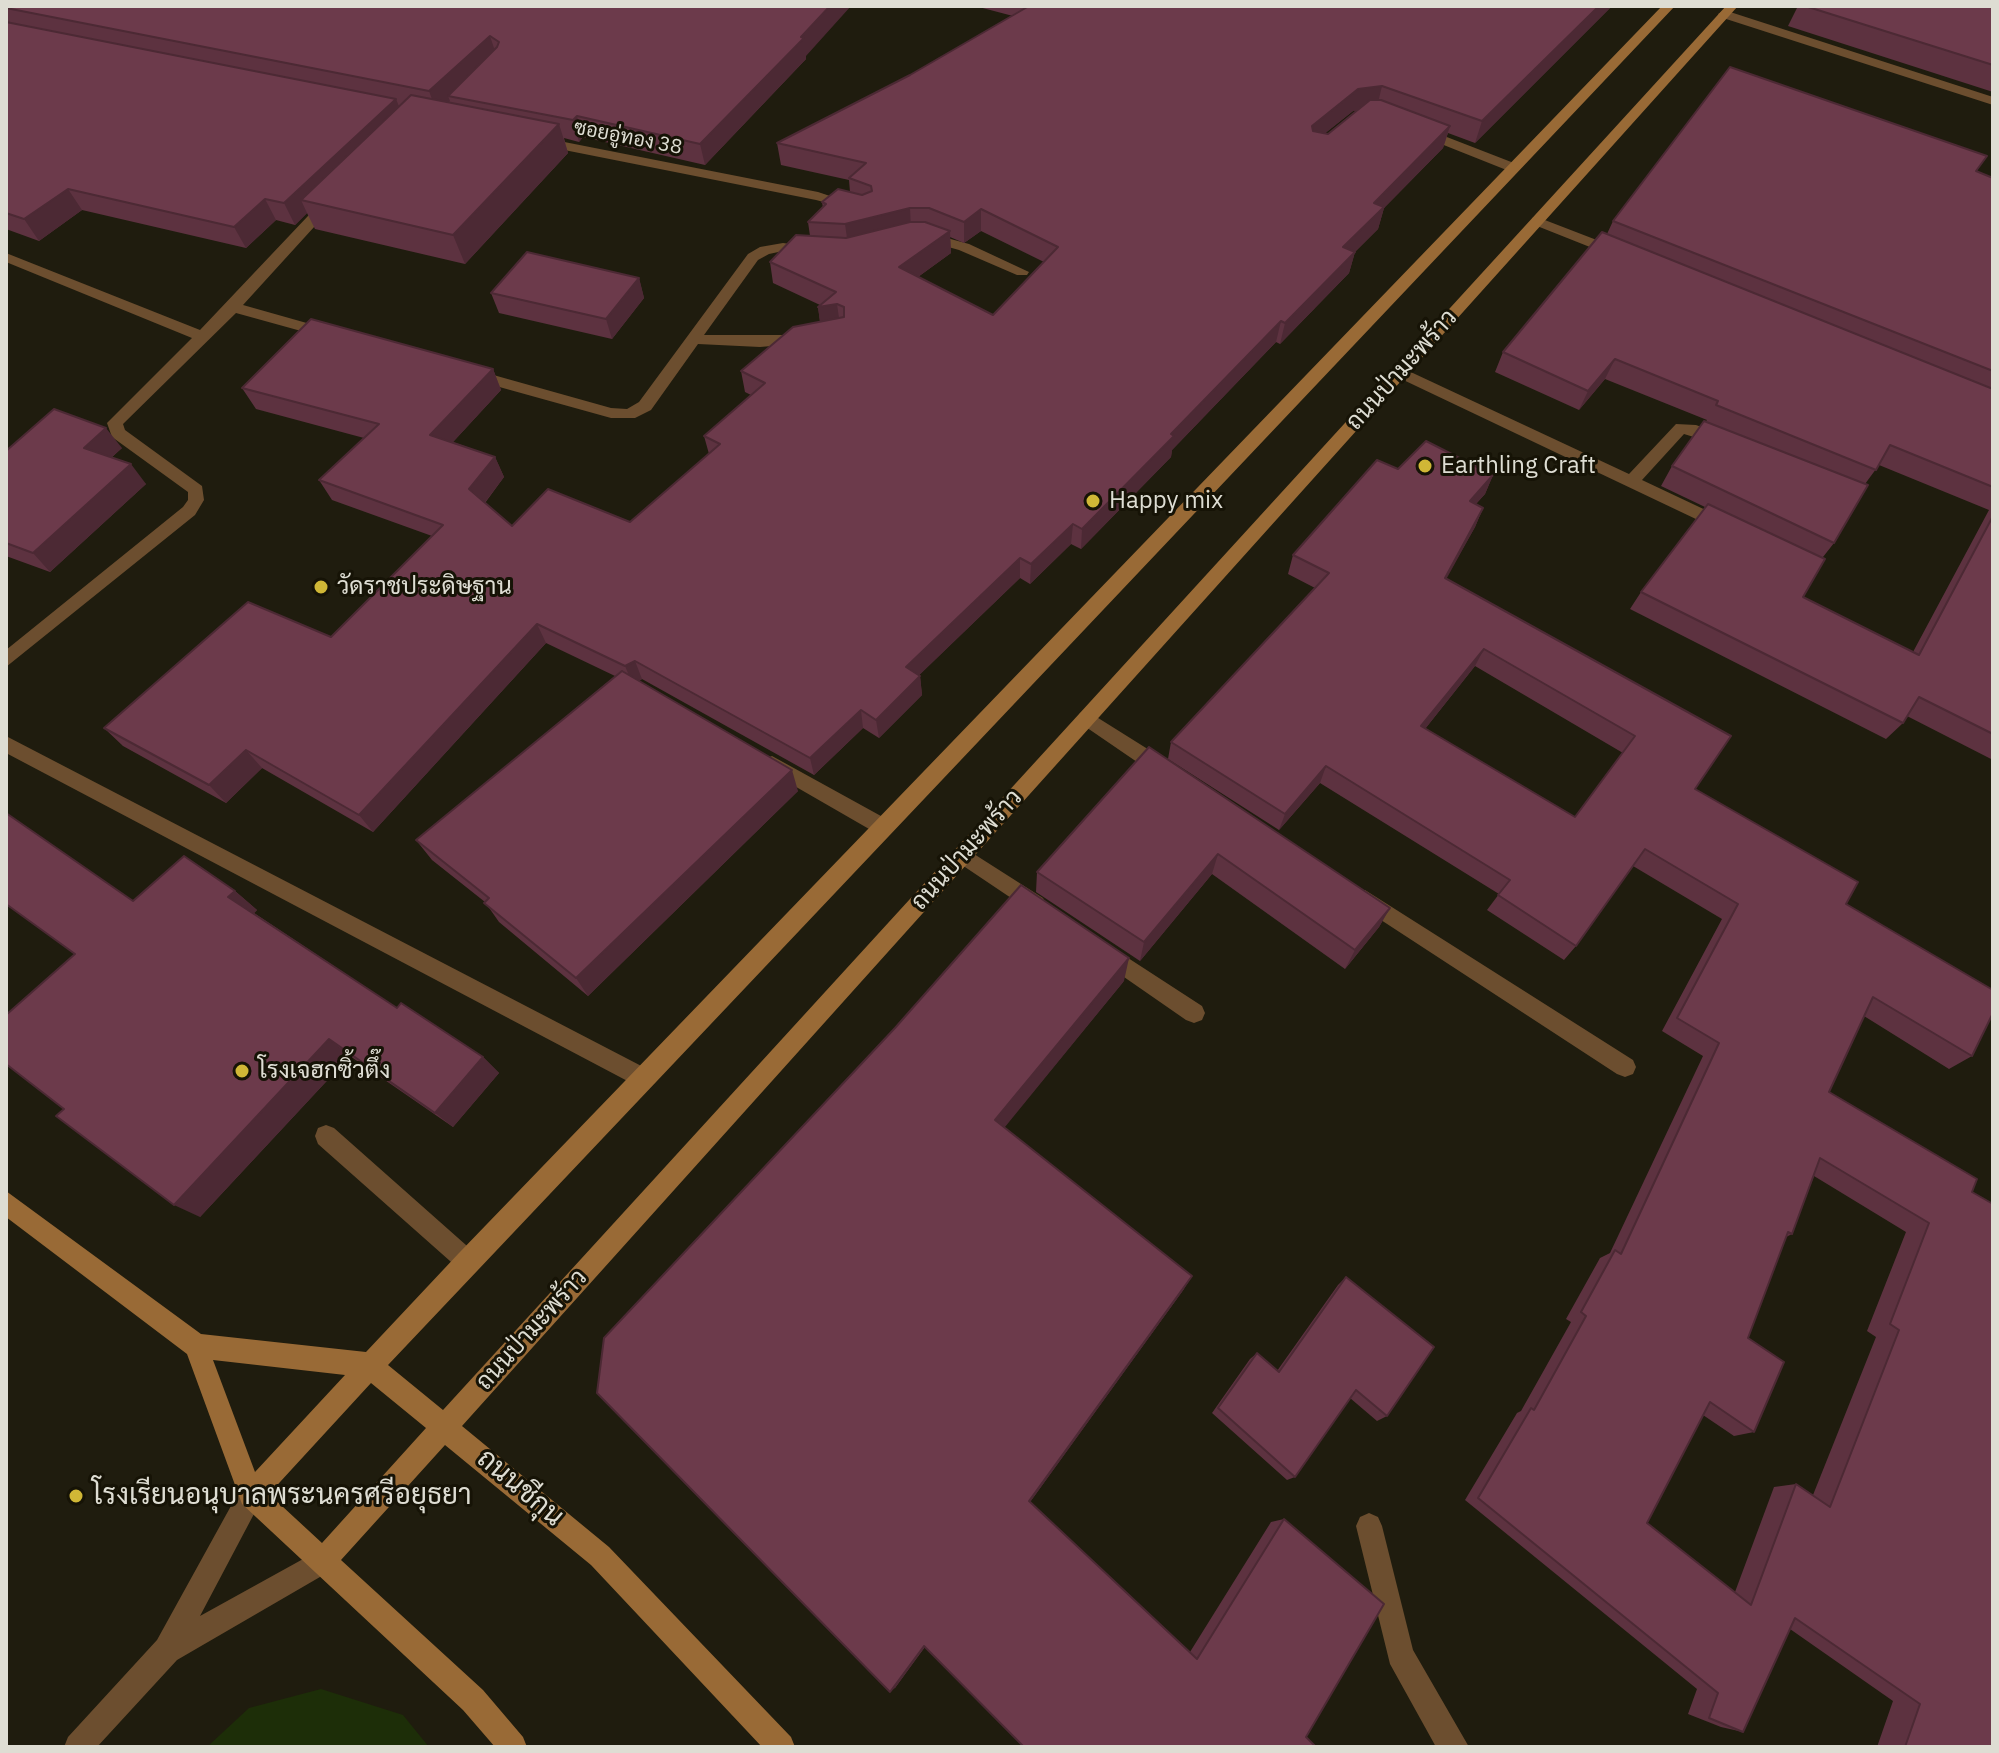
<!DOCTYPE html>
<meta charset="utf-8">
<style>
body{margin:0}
#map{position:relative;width:1999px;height:1753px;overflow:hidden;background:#1f1c0e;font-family:"IBM Plex Sans",sans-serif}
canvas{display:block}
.frame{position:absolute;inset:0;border:8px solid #deddd3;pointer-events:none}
</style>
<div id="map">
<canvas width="1999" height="1753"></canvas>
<div class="frame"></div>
</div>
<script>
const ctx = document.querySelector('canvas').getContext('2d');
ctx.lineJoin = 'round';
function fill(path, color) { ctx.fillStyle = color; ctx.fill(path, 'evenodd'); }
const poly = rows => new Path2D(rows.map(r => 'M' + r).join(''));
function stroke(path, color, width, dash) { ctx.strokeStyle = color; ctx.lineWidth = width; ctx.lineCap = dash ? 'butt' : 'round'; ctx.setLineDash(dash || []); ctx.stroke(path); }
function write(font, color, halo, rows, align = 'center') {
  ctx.font = font + ' "IBM Plex Sans",Sarabun,sans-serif'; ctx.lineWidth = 6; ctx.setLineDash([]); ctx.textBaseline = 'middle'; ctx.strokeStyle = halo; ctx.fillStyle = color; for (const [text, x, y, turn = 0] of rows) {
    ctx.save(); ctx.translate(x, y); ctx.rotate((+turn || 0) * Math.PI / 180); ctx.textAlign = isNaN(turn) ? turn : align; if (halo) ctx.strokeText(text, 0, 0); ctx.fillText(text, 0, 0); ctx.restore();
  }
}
const green = poly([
 [321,1689,403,1715,429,1747,207,1747,249,1708]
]);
const lane = poly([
 [1724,10,1993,97,1993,105,1720,17,1718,14,1724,10],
 [1421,127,1519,165,1521,168,1509,171,1416,134,1415,131,1421,127],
 [330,197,337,201,335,204,243,305,335,331,335,337,330,339,236,313,123,424,125,430,202,486,204,500,195,515,6,667,6,650,183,507,188,500,188,492,112,437,107,423,192,338,6,262,6,253,200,330,325,198,330,197],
 [925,232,969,244,1029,272,1027,275,1017,275,959,250,920,239,918,236,925,232],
 [783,243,811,247,818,251,811,255,783,251,769,254,758,260,704,335,802,335,807,337,807,343,760,347,698,344,651,410,635,418,611,418,467,378,464,374,472,369,611,408,627,409,639,402,748,254,760,247,783,243],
 [1400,367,1629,474,1676,424,1696,425,1729,437,1731,441,1723,446,1684,434,1642,480,1731,522,1733,526,1731,530,1719,530,1395,376,1395,368,1400,367],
 [1087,711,1170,763,1172,769,1170,775,1156,775,1080,723,1078,718,1080,713,1087,711],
 [6,736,651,1071,654,1078,651,1085,643,1088,635,1085,6,753,6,736],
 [772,756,890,821,893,827,890,833,883,835,876,833,765,769,763,764,765,759,772,756],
 [963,847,1043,898,1046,904,1043,910,1036,913,1029,910,956,861,953,855,956,849,963,847],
 [1365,890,1633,1060,1636,1067,1633,1074,1625,1077,1617,1074,1358,905,1355,899,1358,893,1365,890],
 [1105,943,1202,1006,1205,1013,1202,1020,1194,1023,1186,1020,1098,959,1095,952,1098,945,1105,943],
 [326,1125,334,1128,475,1253,479,1261,475,1269,467,1273,459,1269,318,1144,315,1136,318,1128,326,1125],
 [1369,1513,1378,1517,1382,1526,1413,1650,1469,1747,1436,1747,1390,1664,1356,1526,1360,1517,1369,1513]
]);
const street = poly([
 [539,137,818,192,860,206,853,210,816,200,534,144,532,141,539,137],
 [1537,217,1620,249,1622,252,1615,256,1610,255,1532,224,1532,218,1537,217],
 [251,1482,260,1486,264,1495,200,1616,323,1548,332,1552,336,1561,332,1570,177,1660,97,1747,64,1747,68,1737,157,1640,242,1486,251,1482]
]);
const secondary = poly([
 [1662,6,1675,6,388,1365,443,1410,1726,6,1738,6,462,1426,609,1547,791,1737,795,1747,762,1747,591,1565,445,1445,341,1560,483,1690,523,1737,527,1747,495,1747,463,1710,242,1504,187,1354,6,1217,6,1191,201,1334,366,1352,459,1253,1662,6],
 [213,1360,345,1375,255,1472,213,1360],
 [371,1383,426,1428,322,1543,269,1494,371,1383]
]);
const wall = poly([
 [6,6,806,56,806,59,705,165,583,137,579,142,564,138,568,153,465,264,315,229,307,213,295,225,276,220,246,248,82,210,39,241,6,229],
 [975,6,1612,6,1475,143,1448,133,1443,148,1384,208,1378,229,1355,252,1349,273,1280,344,1276,342,1172,450,1171,457,1081,549,1071,544,1030,584,1020,578,919,675,920,676,922,695,879,738,863,728,814,775,642,679,639,681,798,791,588,996,499,922,485,902,432,860,416,840,615,676,546,643,373,832,262,768,226,803,123,746,104,728,331,637,432,536,332,500,319,480,364,438,256,409,242,388,493,369,501,390,453,442,495,457,504,477,485,503,512,526,630,522,709,454,704,436,751,395,745,392,741,371,820,322,818,307,820,305,773,283,770,262,810,236,808,222,823,208,822,202,850,192,849,180,781,165,777,143,910,75,1013,16],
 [1359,110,1328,134,1325,133,1353,111],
 [981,231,1044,262,993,315,918,277,951,253,950,237,964,243],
 [1798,6,1993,6,1993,92,1788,26],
 [1976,171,1993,178,1993,760,1907,716,1903,723,1886,739,1630,609,1641,592,1705,507,1661,486,1672,466,1707,420,1605,379,1579,410,1495,372,1503,352,1607,234,1613,221],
 [1879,465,1989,510,1913,652,1803,597,1823,557,1834,543,1865,484],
 [639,278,644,298,612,339,499,313,491,293],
 [122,448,111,458,146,484,50,572,6,556,6,451],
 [1398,469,1493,475,1485,494,1476,504,1483,508,1475,527,1446,578,1731,736,1695,789,1846,904,1972,1056,1949,1069,1864,1016,1829,1092,1972,1192,1993,1747,1877,1747,1893,1701,1790,1629,1743,1732,1721,1727,1688,1714,1697,1689,1465,1500,1517,1413,1521,1411,1571,1322,1566,1319,1600,1258,1610,1253,1703,1056,1662,1031,1722,919,1633,866,1576,946,1564,960,1487,910,1499,894,1320,783,1279,830,1168,759,1171,742,1315,588,1288,574,1293,555],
 [1475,666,1623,753,1575,817,1425,729],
 [1814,1176,1906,1232,1867,1331,1876,1337,1813,1495,1796,1484,1774,1487,1735,1592,1647,1523,1703,1415,1734,1436,1754,1432,1748,1338,1786,1237,1792,1234],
 [1149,747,1390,908,1379,927,1345,969,1212,874,1140,961,1036,892,1037,872],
 [235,891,257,910,254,913,397,1008,483,1057,499,1073,453,1127,350,1056,200,1217,133,901],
 [1124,981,1004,1127,1184,1289,1030,1502,1190,1652,1271,1522,1284,1519,1306,1737,925,1647,895,1688,604,1338],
 [1346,1277,1387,1416,1377,1421,1350,1398,1295,1477,1287,1480,1212,1413,1250,1359,1257,1353,1277,1371,1338,1285]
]);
const shadedWall = poly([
 [830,6,851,6,806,56,806,59,705,165,700,144],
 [1599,6,1612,6,1475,143,1482,121],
 [490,36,497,57,448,96,450,101,437,113,429,91],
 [1382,86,1377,107,1353,111,1307,148,1312,126,1358,89],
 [396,99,405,121,301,200,307,213,295,225,284,203],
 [577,116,583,137,579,142,573,120],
 [559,124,568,153,465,264,453,235],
 [1450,126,1443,148,1384,208,1378,229,1338,268,1343,247,1374,203],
 [68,189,82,210,39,241,24,219],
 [265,199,276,220,246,248,234,227],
 [910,208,911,229,848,245,845,224],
 [981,209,981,231,964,243,964,222],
 [950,231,951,253,901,289,899,267],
 [1355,252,1349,273,1280,344,1285,323],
 [639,278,644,298,612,339,606,319],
 [837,304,840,325,821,328,818,307],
 [1281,321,1276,342,1172,450,1171,457,1081,549,1082,529,1171,434],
 [1615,359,1605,379,1579,410,1588,391],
 [493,369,501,390,441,455,430,435],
 [106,428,122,448,99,468,84,448],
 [495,457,504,477,479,510,469,489],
 [131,464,146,484,50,572,33,553],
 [1493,475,1485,494,1461,520,1470,501],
 [1483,508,1475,527,1437,596,1445,578],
 [1073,524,1071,544,1030,584,1031,564],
 [1020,558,1020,578,908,686,906,667],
 [537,624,546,643,373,832,359,815],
 [1484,649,1475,666,1413,744,1421,726],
 [635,661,642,679,633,685,625,666],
 [920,676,922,695,879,738,876,720],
 [861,710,863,728,814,775,810,758],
 [246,750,262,768,226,803,209,785],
 [1326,766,1320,783,1279,830,1285,814],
 [792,770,798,791,588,996,576,978],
 [1218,854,1212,874,1140,961,1144,942],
 [235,891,257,910,250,917,228,897],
 [1390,908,1379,927,1345,969,1355,950],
 [1129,958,1124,981,996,1138,995,1120],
 [329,1039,350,1056,200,1217,174,1205],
 [483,1057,499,1073,453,1127,435,1113],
 [1192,1276,1184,1289,1028,1505,1029,1501],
 [927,1643,895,1688,890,1692,924,1646]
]);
const building = poly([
 [6,6,830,6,801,37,804,38,700,144,577,116,573,120,448,96,497,47,499,42,490,36,429,91,6,8,6,6],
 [1029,6,1599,6,1482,121,1382,86,1358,89,1312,126,1313,131,1328,134,1370,100,1381,100,1450,126,1374,203,1384,207,1343,247,1355,252,1285,323,1281,321,1171,434,1174,436,1082,529,1073,524,1031,564,1020,558,906,667,920,676,876,720,861,710,810,758,635,661,625,666,537,624,359,815,246,750,209,785,104,728,248,602,331,637,443,525,319,480,379,424,242,388,311,319,493,369,430,435,495,457,469,489,512,526,548,489,630,522,720,444,704,436,765,383,741,371,793,327,844,317,844,307,837,304,818,307,836,292,770,262,796,235,846,238,910,222,925,222,950,231,899,267,993,315,1058,247,981,209,964,222,929,208,910,208,845,224,808,222,826,204,822,202,838,189,862,195,872,191,871,186,849,178,866,163,777,143,910,75,1029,6],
 [1805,6,1993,6,1993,65,1805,6],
 [6,22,396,99,284,203,265,199,234,227,68,189,24,219,6,213,6,22],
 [1730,67,1987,156,1976,171,1993,178,1993,371,1613,221,1730,67],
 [411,95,559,124,453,235,301,200,411,95],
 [1602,232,1993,389,1993,487,1890,445,1876,470,1716,405,1718,401,1615,359,1588,391,1503,352,1602,232],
 [527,252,639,278,606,319,491,293,527,252],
 [54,409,106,428,84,448,131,464,33,553,6,543,6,451,54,409],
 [1704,421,1868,485,1834,543,1672,466,1704,421],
 [1426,441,1493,475,1470,501,1483,508,1445,578,1731,736,1695,789,1858,882,1846,904,1993,990,1993,1013,1972,1056,1873,997,1829,1092,1977,1179,1972,1192,1993,1204,1993,1747,1905,1747,1920,1704,1795,1618,1743,1732,1709,1718,1718,1693,1478,1498,1531,1408,1534,1410,1586,1316,1581,1312,1615,1250,1621,1254,1719,1043,1677,1018,1738,904,1645,849,1576,946,1498,895,1510,880,1326,766,1285,814,1171,742,1329,573,1293,555,1377,460,1398,469,1426,441],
 [1484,649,1635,736,1575,817,1421,726,1484,649],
 [1820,1158,1929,1223,1890,1324,1899,1330,1830,1507,1796,1484,1751,1605,1647,1523,1710,1402,1754,1432,1784,1362,1748,1338,1788,1232,1792,1234,1820,1158],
 [1708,504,1825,559,1803,597,1919,655,1993,516,1993,734,1919,697,1903,723,1641,592,1708,504],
 [622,671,792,770,576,978,484,903,489,898,416,840,622,671],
 [1149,747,1390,908,1355,950,1218,854,1144,942,1037,872,1149,747],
 [6,813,133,901,184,856,235,891,228,897,397,1008,401,1003,483,1057,435,1113,329,1039,174,1205,56,1116,64,1109,6,1064,6,1015,75,954,6,904,6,813],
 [1021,885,1129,958,995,1120,1192,1276,1029,1501,1197,1659,1284,1519,1384,1604,1306,1737,1316,1747,1024,1747,924,1646,890,1692,597,1393,604,1338,895,1028,1021,885],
 [1346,1277,1434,1347,1387,1416,1356,1390,1295,1477,1218,1408,1257,1353,1279,1372,1346,1277]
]);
const markers = [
 [1425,466,8,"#d0b736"],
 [1093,501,8,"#d0b736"],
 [321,587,8,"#d0b736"],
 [242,1071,8,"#d0b736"],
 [76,1496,8,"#d0b736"]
];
const farStreetnames = [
 ["ซอยอู่ทอง 38",628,138,11]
];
const streetNames = [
 ["ถนนป่ามะพร้าว",1402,370,-48],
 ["ถนนป่ามะพร้าว",967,850,-48],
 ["ถนนป่ามะพร้าว",532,1330,-48]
];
const poiNames = [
 ["Earthling Craft",1441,466],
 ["Happy mix",1109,501],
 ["วัดราชประดิษฐาน",337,587],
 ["โรงเจฮกซิ้วตึ๊ง",258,1071]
];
const nearStreetnames = [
 ["ถนนชีกุน",520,1488,40]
];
const nearPoinames = [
 ["โรงเรียนอนุบาลพระนครศรีอยุธยา",92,1496]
];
fill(green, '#1d2e08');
fill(lane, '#6c4e2f');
fill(street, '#6c4e2f');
fill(secondary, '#996a36');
fill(wall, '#5d3240');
fill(shadedWall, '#4c2934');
fill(building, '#6c3a4b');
stroke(building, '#4c2934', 2);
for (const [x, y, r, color] of markers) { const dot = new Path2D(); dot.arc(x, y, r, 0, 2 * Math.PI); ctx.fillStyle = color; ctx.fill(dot); stroke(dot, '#161306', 3); }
write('20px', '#deddd3', '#161306', farStreetnames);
write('24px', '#deddd3', '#161306', streetNames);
write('24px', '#deddd3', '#161306', poiNames, 'left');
write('28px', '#deddd3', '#161306', nearStreetnames);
write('28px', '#deddd3', '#161306', nearPoinames, 'left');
</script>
